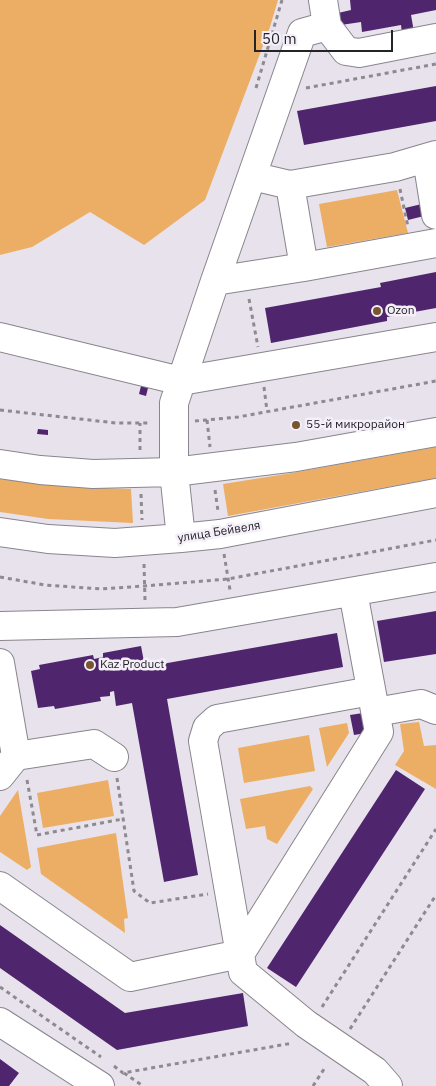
<!DOCTYPE html>
<meta charset="utf-8">
<style>
body{margin:0}
#map{position:relative;width:436px;height:1086px;overflow:hidden;background:#e7e2eb;font-family:"IBM Plex Sans",sans-serif}
canvas{display:block}
.scale{position:absolute;left:254px;top:30px;width:139px;height:22px;box-sizing:border-box;border:2px solid #242326;border-top:0;padding-left:6px;font-size:15px;line-height:18px;white-space:nowrap;color:#242326;-webkit-text-stroke:4px #f4eff9;paint-order:stroke}
</style>
<div id="map">
<canvas width="436" height="1086"></canvas>
<div class="scale">50 m</div>
</div>
<script>
const ctx = document.querySelector('canvas').getContext('2d');
ctx.lineJoin = 'round';
function fill(path, color) { ctx.fillStyle = color; ctx.fill(path, 'evenodd'); }
const poly = rows => new Path2D(rows.map(r => 'M' + r).join(''));
function stroke(path, color, width, dash) { ctx.strokeStyle = color; ctx.lineWidth = width; ctx.lineCap = dash ? 'butt' : 'round'; ctx.setLineDash(dash || []); ctx.stroke(path); }
function write(font, color, halo, rows, align = 'center') {
  ctx.font = font + ' "IBM Plex Sans",sans-serif'; ctx.lineWidth = 5; ctx.setLineDash([]); ctx.textBaseline = 'middle'; ctx.strokeStyle = halo; ctx.fillStyle = color; for (const [text, x, y, turn = 0] of rows) {
    ctx.save(); ctx.translate(x, y); ctx.rotate((+turn || 0) * Math.PI / 180); ctx.textAlign = isNaN(turn) ? turn : align; if (halo) ctx.strokeText(text, 0, 0); ctx.fillText(text, 0, 0); ctx.restore();
  }
}
const green = poly([
 [0,0,278,0,270,27,205,200,144,245,90,212,32,247,0,255],
 [397,190,408,233,327,247,319,204],
 [436,447,436,478,228,516,223,484,286,474],
 [0,479,71,487,131,489,133,523,48,519,0,512],
 [419,722,424,746,436,745,436,789,395,765,404,751,400,724],
 [347,723,349,733,327,767,319,728],
 [309,735,315,771,244,783,238,748],
 [108,780,114,816,43,828,37,793],
 [310,786,313,789,277,844,267,839,265,826,246,829,240,799],
 [18,790,31,867,27,870,0,852,0,816],
 [116,833,128,918,124,919,125,933,41,874,37,848]
]);
const building = poly([
 [350,0,436,0,436,10,411,15,414,32,402,34,401,25,362,32,361,22,341,25,338,13,351,10],
 [436,86,436,121,304,145,297,111],
 [426,203,428,215,408,220,405,208],
 [436,272,436,308,387,317,387,321,271,343,265,308,381,287,380,283],
 [143,378,150,380,146,396,139,394],
 [38,429,48,430,48,435,37,434],
 [436,611,436,654,384,662,377,621],
 [337,633,343,667,167,699,198,875,164,882,132,703,116,706,114,691,110,692,110,696,100,697,101,701,55,709,54,706,38,708,31,671,40,669,39,665,93,655,94,659,103,657,103,653,141,646,145,667],
 [363,713,366,733,354,735,350,715],
 [396,770,425,789,296,987,267,968],
 [0,925,125,1013,243,993,248,1026,117,1050,0,968],
 [0,1059,19,1073,9,1086,0,1086]
]);
const path = poly([
 [256,88,282,0],
 [306,88,436,64],
 [400,189,408,227],
 [249,299,258,347],
 [264,387,267,411],
 [0,410,116,423,151,423],
 [207,420,210,447],
 [195,421,238,417,436,381],
 [140,450,140,423],
 [215,490,218,511],
 [141,494,142,520],
 [224,554,230,590],
 [144,564,145,600],
 [0,577,45,585,101,589,144,586,228,579,436,540],
 [117,778,134,891,150,903,208,894],
 [27,780,37,835,123,819],
 [0,987,101,1057],
 [322,1007,436,829],
 [350,1029,436,895],
 [114,1066,123,1073,293,1043],
 [124,1073,143,1086],
 [313,1086,326,1066]
]);
const minor = poly([
 [323,0,327,26,346,51,359,53,436,38],
 [427,159,436,215],
 [252,176,290,185,395,167,436,155],
 [290,185,304,267],
 [215,281,304,267,436,243],
 [0,337,181,381,436,337],
 [174,472,174,403,215,281,302,33,327,26],
 [0,626,177,622,436,577],
 [0,663,16,756,0,776],
 [371,691,217,719,207,728,203,741,243,972,306,1024,375,1071,388,1086],
 [376,712,421,704,436,710],
 [16,756,94,744,114,757],
 [0,886,130,977,240,954,379,732,353,592],
 [0,1022,100,1086]
]);
const major = poly([
 [0,464,40,470,93,474,174,472,296,457,436,432],
 [174,472,181,538],
 [0,532,48,539,115,543,181,538,220,534,436,493]
]);
const markers = [
 [377,311,5,"#79562e"],
 [296,425,5,"#79562e"],
 [90,665,5,"#79562e"]
];
const poiNames = [
 ["Ozon",387,311],
 ["55-й микрорайон",306,425],
 ["Kaz Product",100,665]
];
const streetNames = [
 ["улица Бейвеля",219,532,-9]
];
fill(green, '#ecae65');
fill(building, '#4f256d');
stroke(minor, '#89858d', 30);
stroke(major, '#89858d', 30);
stroke(path, '#8d8a90', 3, [4, 4]);
stroke(minor, '#fff', 28);
stroke(major, '#fff', 28);
for (const [x, y, r, color] of markers) { const dot = new Path2D(); dot.arc(x, y, r, 0, 2 * Math.PI); ctx.fillStyle = color; ctx.fill(dot); stroke(dot, '#f4eff9', 2); }
write('12px', '#242326', '#f4eff9', poiNames, 'left');
write('12px', '#242326', '#f4eff9', streetNames);
</script>
